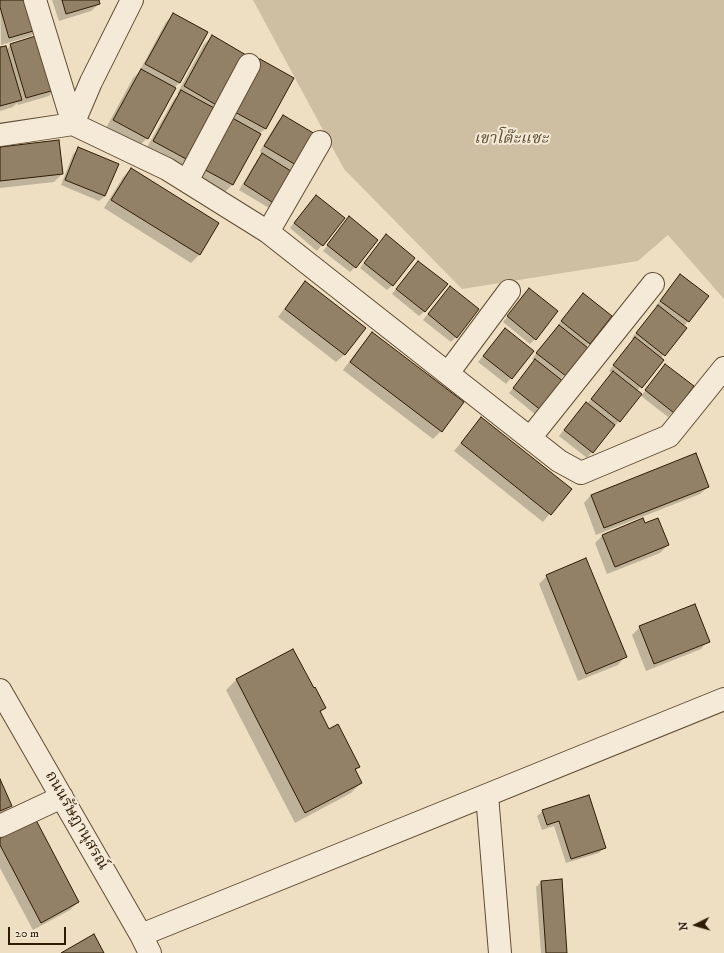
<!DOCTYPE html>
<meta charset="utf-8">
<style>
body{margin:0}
#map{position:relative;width:724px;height:953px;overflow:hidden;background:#eedfc2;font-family:"IM FELL DW Pica",serif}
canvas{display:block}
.north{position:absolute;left:676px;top:905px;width:40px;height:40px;-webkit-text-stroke:3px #f4ead7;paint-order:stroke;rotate:265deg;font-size:11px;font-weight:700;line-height:16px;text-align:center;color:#2f1b04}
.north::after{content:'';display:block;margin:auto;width:14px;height:18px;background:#2f1b04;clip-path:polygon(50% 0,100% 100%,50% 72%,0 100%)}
.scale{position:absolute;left:8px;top:927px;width:58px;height:18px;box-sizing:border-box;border:2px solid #2f1b04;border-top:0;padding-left:5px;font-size:12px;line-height:14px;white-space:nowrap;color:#2f1b04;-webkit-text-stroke:3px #f4ead7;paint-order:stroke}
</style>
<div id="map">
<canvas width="724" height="953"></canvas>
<div class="north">N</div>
<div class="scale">20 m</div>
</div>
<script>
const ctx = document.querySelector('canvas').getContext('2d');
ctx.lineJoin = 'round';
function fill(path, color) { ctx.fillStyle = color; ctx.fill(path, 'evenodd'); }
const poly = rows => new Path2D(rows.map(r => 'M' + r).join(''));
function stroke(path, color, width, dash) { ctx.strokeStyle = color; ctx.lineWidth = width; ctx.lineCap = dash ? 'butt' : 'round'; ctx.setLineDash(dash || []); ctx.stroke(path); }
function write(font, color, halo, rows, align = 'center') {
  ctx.font = font + ' "IM FELL DW Pica","Noto Serif Thai",serif'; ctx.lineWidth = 4; ctx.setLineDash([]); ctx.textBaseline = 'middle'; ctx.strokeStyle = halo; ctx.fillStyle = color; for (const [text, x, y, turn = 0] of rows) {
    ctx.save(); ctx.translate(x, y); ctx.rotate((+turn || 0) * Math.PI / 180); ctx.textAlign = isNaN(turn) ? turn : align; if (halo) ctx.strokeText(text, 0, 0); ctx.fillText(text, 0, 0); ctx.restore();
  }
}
const green = poly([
 [253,0,724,0,724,299,668,235,638,261,462,289,344,169]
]);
const shadow = poly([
 [0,0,39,28,31,36,1,45],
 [52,0,98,0,99,4,91,11,59,21],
 [174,14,207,32,179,83,174,88,147,138,139,146,106,128,133,78,139,72,166,22],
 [212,37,245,55,187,160,179,167,146,149,174,99,178,95,177,94,204,44],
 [11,45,56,88,49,96,18,105,17,103,13,107,0,111,0,48,6,50],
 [293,79,265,129,259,134,232,185,224,193,191,174,224,119],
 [283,116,295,164,289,171,269,208,239,190,257,160,263,153,260,151,278,121],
 [0,148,62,174,54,182,0,188],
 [79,149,105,196,99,201,61,185,73,154],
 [131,169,218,224,199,255,191,263,104,208,123,177],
 [311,201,344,218,317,251,290,228],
 [344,223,355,267,350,272,323,251],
 [381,241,393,285,387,290,360,268],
 [413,267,425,311,419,316,392,294],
 [680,275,708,296,684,326,637,391,642,395,660,370,673,412,668,417,640,395,619,421,614,427,613,426,587,458,559,436,581,408,586,403,587,404,612,373,609,371,633,340,632,338,657,307,656,306],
 [305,283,364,328,344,355,336,362,278,317,298,290],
 [445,292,456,337,451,342,423,320],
 [524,295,535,339,530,344,503,322],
 [578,299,589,343,560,380,536,415,509,393,535,361,532,359],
 [505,329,511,378,506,384,478,362],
 [372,334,441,431,433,439,343,370,364,342],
 [481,418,570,489,543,522,454,451],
 [708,487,700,494,596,535,584,503,591,495],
 [644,524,668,545,660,553,607,574,595,543,603,535],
 [547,576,625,657,618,665,578,681,539,584],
 [640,627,708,641,701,649,646,671,632,635],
 [292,650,325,708,320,713,329,730,359,766,355,771,361,783,351,793,295,823,226,690,236,680],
 [0,781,11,805,5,811,0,813],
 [543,811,605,847,599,853,566,863,554,826,542,830,537,816],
 [0,839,78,902,70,910,33,930,0,868],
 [541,882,566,953,541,953,536,887]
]);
const building = poly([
 [0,0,32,0,40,29,9,38,0,7,0,0],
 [62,0,99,0,100,4,66,14,62,0],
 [173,13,208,32,180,83,145,64,173,13],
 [42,34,58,89,26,98,10,44,42,34],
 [212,35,246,55,218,106,184,86,212,35],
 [6,46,22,100,0,106,0,47,6,46],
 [260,59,294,78,266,129,231,110,260,59],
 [141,69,176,88,148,139,113,120,141,69],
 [181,90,216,109,188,160,153,141,181,90],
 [227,115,261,134,233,185,198,166,227,115],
 [283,115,315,134,296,165,264,146,283,115],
 [59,140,63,174,0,181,0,147,59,140],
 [78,147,119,164,105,196,65,180,78,147],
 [262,153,294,173,275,204,244,184,262,153],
 [131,168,219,223,200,255,111,200,131,168],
 [316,195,345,218,323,246,294,223,316,195],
 [349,216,378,240,356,268,327,245,349,216],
 [386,234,415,258,393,286,364,263,386,234],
 [418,261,448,284,425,312,396,289,418,261],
 [680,274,709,296,689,322,660,301,680,274],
 [305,281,366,328,345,355,285,309,305,281],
 [450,286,479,309,457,338,428,314,450,286],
 [529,288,558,311,536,340,507,316,529,288],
 [583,293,612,316,590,344,561,321,583,293],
 [658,305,687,328,665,356,636,333,658,305],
 [559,325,588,348,566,376,536,353,559,325],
 [505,328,534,351,512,379,483,356,505,328],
 [372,332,464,402,442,432,350,362,372,332],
 [635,337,664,360,642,388,613,365,635,337],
 [535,359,564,382,542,411,513,388,535,359],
 [665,364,694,386,674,413,645,390,665,364],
 [613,371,642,394,620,422,591,399,613,371],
 [586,402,615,425,593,453,564,430,586,402],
 [481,417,572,489,551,515,461,443,481,417],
 [696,453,709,487,604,528,591,495,696,453],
 [643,518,645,523,658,518,669,545,615,567,602,535,643,518],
 [586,558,627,657,586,674,546,575,586,558],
 [695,604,710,642,654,664,639,626,695,604],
 [293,649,314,688,315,687,326,708,320,711,329,729,338,724,360,767,355,769,362,783,305,813,236,679,293,649],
 [0,779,12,806,0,811,0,779],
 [589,795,606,848,571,859,559,821,547,825,542,810,589,795],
 [36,820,79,902,41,923,0,845,0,838,36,820],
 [562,879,567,953,546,953,541,881,562,879],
 [94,934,104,953,61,953,94,934]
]);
const minor = poly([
 [35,0,73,124],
 [73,124,91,82,132,0],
 [0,135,73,124,167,169,268,232,559,461,581,473,669,436,724,368],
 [187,181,249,65],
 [268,232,320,142],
 [448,373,509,291],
 [530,438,653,284],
 [0,690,141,935,150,953],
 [487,795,500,953],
 [0,826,62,797],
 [141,935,724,699]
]);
const parkNames = [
 ["เขาโต๊ะแซะ",511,140]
];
const streetNames = [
 ["ถนนรัษฎานุสรณ์",76,821,60]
];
fill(green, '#cebea2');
fill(shadow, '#0003');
fill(building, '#928167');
stroke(building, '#2f1b04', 1);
stroke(minor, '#5f4c34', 24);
stroke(minor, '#f4ead7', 22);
write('italic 16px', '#5f4c33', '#f4ead7', parkNames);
write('16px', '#2f1b04', '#f4ead7', streetNames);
</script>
